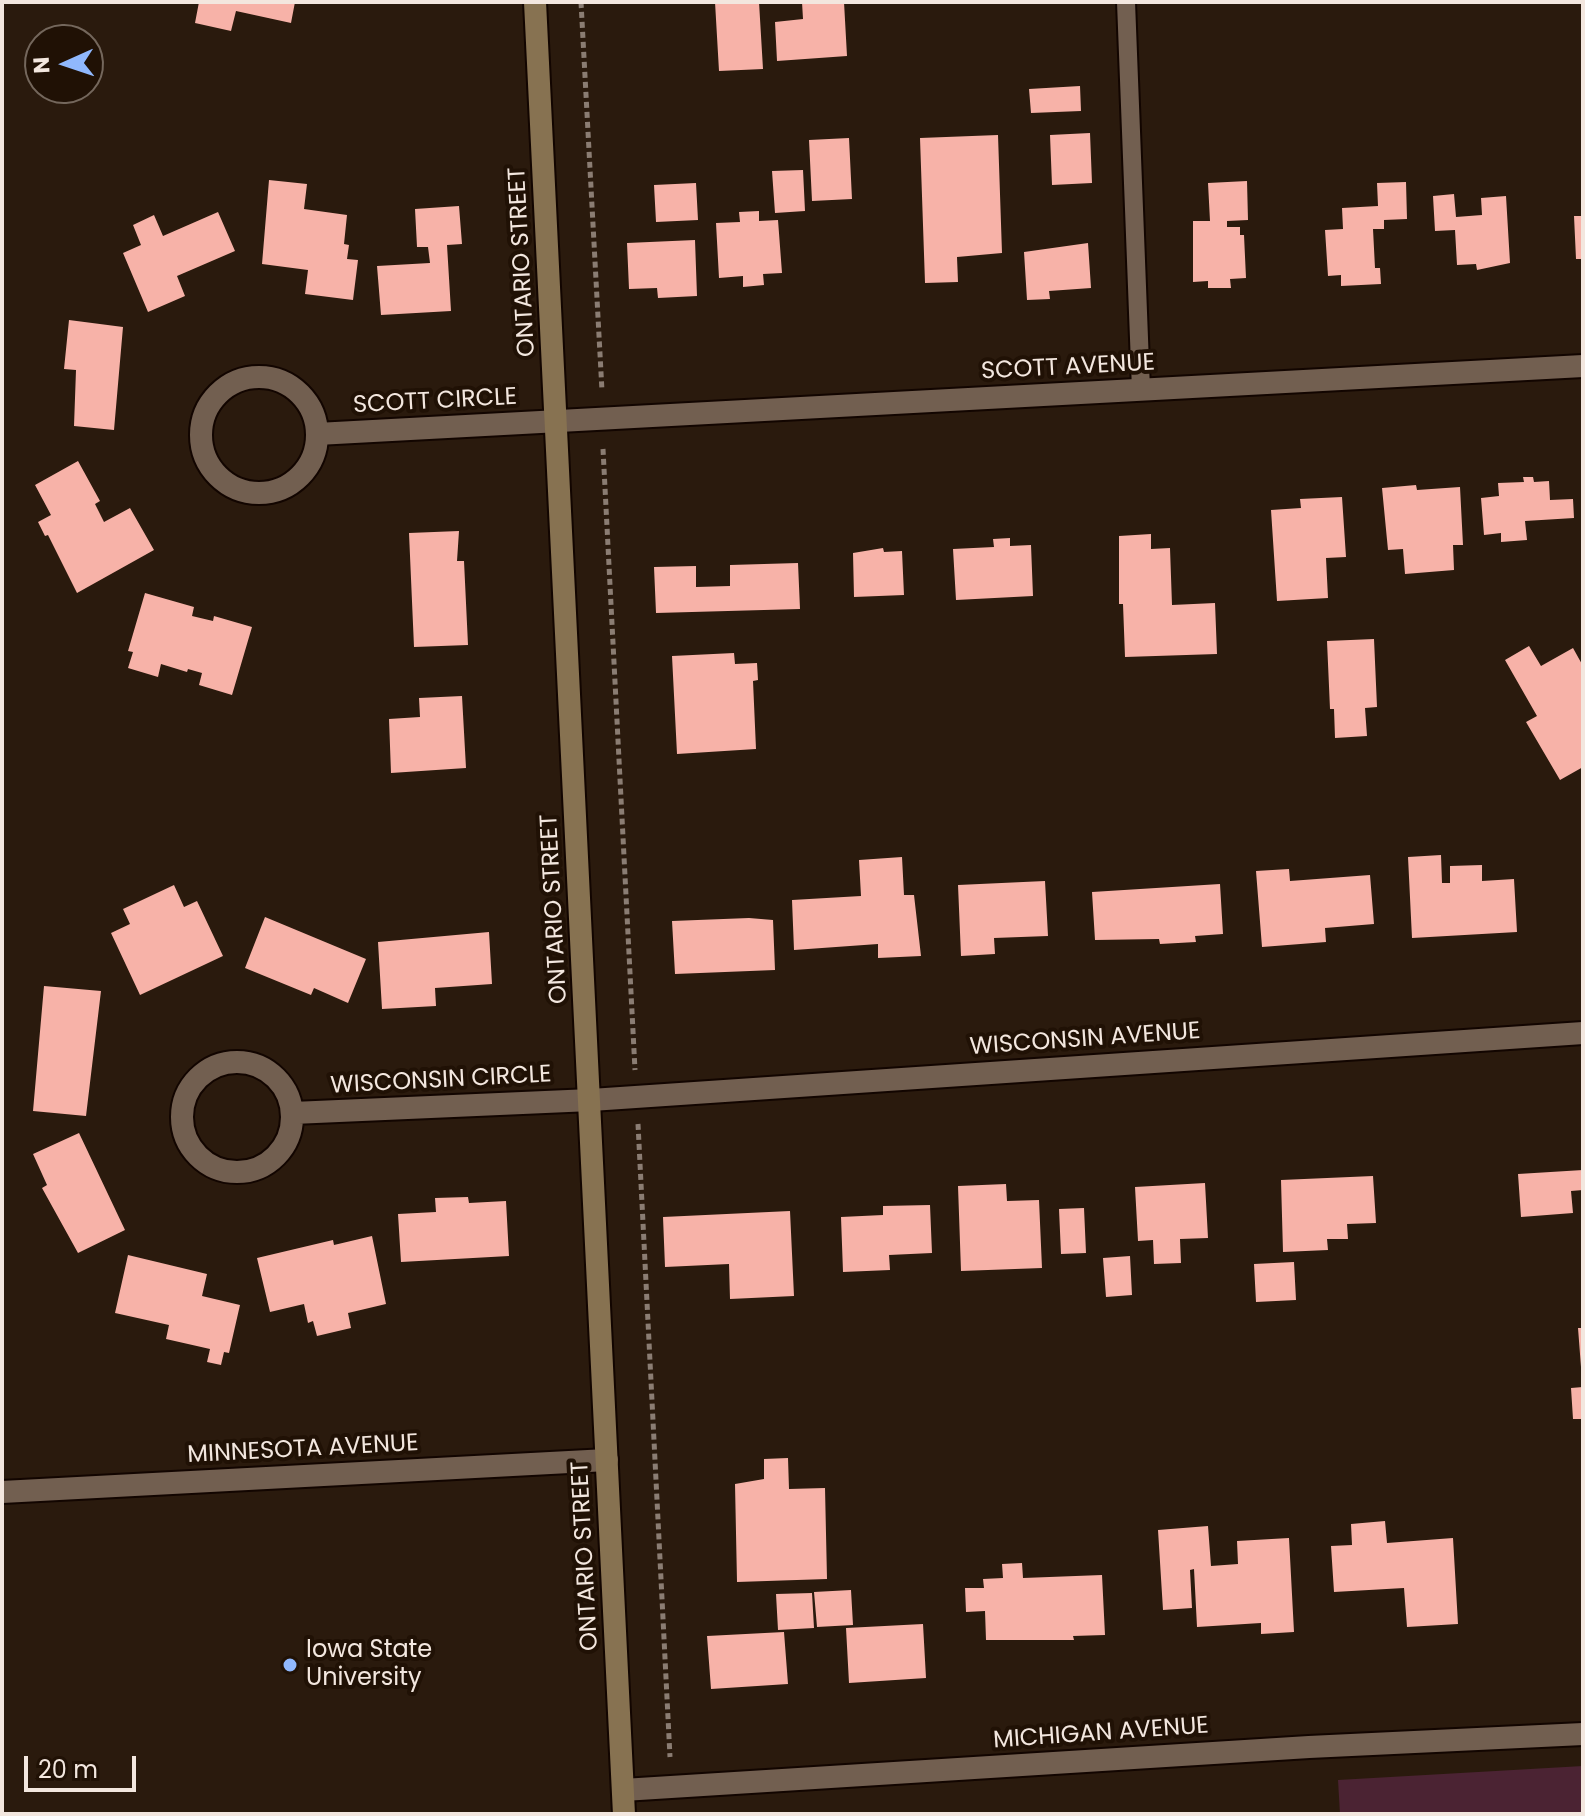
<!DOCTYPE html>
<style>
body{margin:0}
#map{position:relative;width:1585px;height:1816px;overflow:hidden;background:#2a1a0d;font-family:Poppins,sans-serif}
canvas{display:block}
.frame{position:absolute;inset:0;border:4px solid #f3e7df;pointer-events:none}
.north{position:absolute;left:24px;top:24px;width:80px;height:80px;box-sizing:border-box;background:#201105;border:2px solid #74675c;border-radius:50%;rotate:267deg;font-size:22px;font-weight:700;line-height:32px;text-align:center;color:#f3e7df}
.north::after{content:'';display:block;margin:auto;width:28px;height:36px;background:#90b8fd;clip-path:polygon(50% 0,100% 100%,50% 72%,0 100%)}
.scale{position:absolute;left:24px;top:1756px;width:112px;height:36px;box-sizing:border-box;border:4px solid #f3e7df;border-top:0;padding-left:10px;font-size:24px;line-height:28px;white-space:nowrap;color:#f3e7df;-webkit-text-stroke:6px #201105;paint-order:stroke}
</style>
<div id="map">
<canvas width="1585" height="1816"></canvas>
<div class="frame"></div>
<div class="north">N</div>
<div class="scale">20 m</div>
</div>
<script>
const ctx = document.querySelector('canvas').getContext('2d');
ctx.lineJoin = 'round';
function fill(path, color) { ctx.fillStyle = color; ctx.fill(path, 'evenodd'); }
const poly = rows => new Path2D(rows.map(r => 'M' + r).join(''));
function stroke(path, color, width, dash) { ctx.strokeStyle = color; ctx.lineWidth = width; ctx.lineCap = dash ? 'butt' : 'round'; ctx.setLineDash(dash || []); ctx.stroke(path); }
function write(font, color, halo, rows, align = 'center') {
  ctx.font = font + ' Poppins,sans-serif'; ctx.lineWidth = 8; ctx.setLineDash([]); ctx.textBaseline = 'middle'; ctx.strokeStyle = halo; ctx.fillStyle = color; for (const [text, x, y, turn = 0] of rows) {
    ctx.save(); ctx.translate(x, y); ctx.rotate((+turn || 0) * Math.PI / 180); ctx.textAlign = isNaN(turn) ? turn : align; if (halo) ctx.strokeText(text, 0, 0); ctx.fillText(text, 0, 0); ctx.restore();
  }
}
const green = poly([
 [1583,1766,1583,1814,1340,1814,1338,1780]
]);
const building = poly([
 [199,2,295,2,291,23,236,11,231,31,195,23],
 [715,2,759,2,763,69,719,71],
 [802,2,844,2,847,56,777,61,775,22,803,19],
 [1080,86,1081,111,1031,113,1029,89],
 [1090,133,1092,183,1052,185,1050,135],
 [998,135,1002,253,957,257,958,282,925,283,920,138],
 [849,138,852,199,812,201,809,140],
 [803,170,805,211,775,213,772,171],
 [269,180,307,184,304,209,347,215,344,244,349,245,347,259,358,260,353,300,305,294,308,270,262,264],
 [1247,181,1248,220,1227,221,1227,227,1240,227,1240,235,1244,235,1246,278,1230,279,1231,288,1208,288,1208,281,1193,282,1193,221,1210,221,1208,183],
 [1406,182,1407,219,1384,220,1384,229,1373,229,1375,268,1380,268,1381,284,1341,286,1341,275,1328,276,1325,230,1343,229,1342,208,1378,206,1377,183],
 [696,183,698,220,656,222,654,185],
 [1454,194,1456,217,1482,215,1481,198,1506,196,1510,263,1477,270,1476,264,1457,265,1455,230,1435,231,1433,196],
 [459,206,462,244,447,245,451,311,381,315,377,266,430,263,428,247,417,247,415,209],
 [759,211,759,221,778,220,782,273,763,274,764,285,743,287,743,276,719,278,716,223,740,222,739,212],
 [218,212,235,251,177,276,185,296,148,312,123,253,141,245,133,225,154,215,163,236],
 [1574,216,1583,216,1583,259,1576,259],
 [695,240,697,296,658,298,657,288,629,289,627,243],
 [1088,243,1091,288,1049,291,1050,299,1027,300,1024,252],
 [69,320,123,327,114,430,74,426,76,370,64,369],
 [78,461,100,501,95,504,104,522,130,508,154,550,77,593,48,535,45,536,38,522,51,515,35,485],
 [1523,477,1533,477,1534,482,1549,481,1550,500,1573,499,1574,518,1525,521,1527,540,1501,542,1501,533,1484,535,1481,498,1499,496,1498,483,1524,482],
 [1416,485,1417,490,1460,487,1463,545,1453,545,1454,570,1405,574,1403,549,1388,550,1382,488],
 [1342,497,1346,557,1326,558,1328,598,1277,601,1271,510,1301,508,1300,499],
 [459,531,457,561,464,561,468,645,414,647,409,533],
 [1151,534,1151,549,1170,548,1172,605,1215,603,1217,654,1125,657,1123,604,1119,604,1119,536],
 [1010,538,1010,546,1031,545,1033,596,956,600,953,549,994,547,993,539],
 [883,548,884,552,902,551,904,595,854,597,853,553],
 [798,563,800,609,656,613,654,567,696,566,696,587,730,586,730,565],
 [145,593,194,607,192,616,213,621,214,616,252,627,232,695,199,685,202,673,188,669,187,672,161,664,158,677,128,668,133,652,128,651],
 [1374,639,1377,707,1365,708,1367,736,1335,738,1334,709,1330,709,1327,641],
 [1529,646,1541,666,1573,648,1583,666,1583,767,1560,780,1526,722,1537,716,1505,660],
 [734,653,735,664,757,663,758,680,753,681,756,749,677,754,672,656],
 [462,696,466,768,391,773,389,719,420,717,419,698],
 [1441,855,1442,883,1450,883,1450,866,1482,865,1482,881,1514,879,1517,932,1412,938,1408,857],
 [902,857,904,895,914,895,921,956,878,958,878,944,794,950,792,900,861,896,859,860],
 [1289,869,1290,881,1370,875,1374,924,1325,928,1326,942,1262,947,1256,871],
 [1045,881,1048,936,994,938,995,954,961,956,958,885],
 [1220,884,1223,934,1195,936,1196,942,1160,944,1159,939,1095,940,1092,892],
 [174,885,184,907,197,901,223,956,140,995,111,933,130,924,123,909],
 [265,917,366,959,348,1003,314,988,311,995,245,968],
 [749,918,773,920,775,970,675,974,672,921],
 [489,932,492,984,435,988,436,1006,382,1009,378,942],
 [44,986,101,991,86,1116,33,1111],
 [79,1133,125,1230,78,1253,42,1188,47,1185,33,1154],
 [1583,1170,1583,1190,1571,1191,1573,1213,1521,1217,1518,1174],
 [1373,1176,1376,1223,1347,1224,1348,1239,1327,1239,1328,1250,1283,1252,1281,1180],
 [1205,1183,1208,1238,1180,1239,1181,1263,1154,1264,1153,1240,1138,1241,1135,1187],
 [1006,1184,1007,1201,1039,1200,1042,1268,961,1271,958,1186],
 [468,1197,469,1203,506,1201,509,1256,401,1262,398,1214,436,1212,435,1198],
 [930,1205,932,1253,889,1255,890,1270,843,1272,841,1217,883,1215,883,1206],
 [1084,1208,1086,1253,1061,1254,1059,1209],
 [790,1211,794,1296,730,1299,729,1264,665,1267,663,1217],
 [372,1236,386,1304,348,1313,351,1328,317,1336,313,1321,308,1323,304,1304,270,1312,257,1258,333,1240,334,1245],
 [128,1255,207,1274,202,1296,240,1305,229,1353,224,1352,221,1365,207,1362,210,1349,166,1339,169,1325,115,1313],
 [1130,1256,1132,1295,1106,1297,1103,1258],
 [1294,1262,1296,1300,1256,1302,1254,1264],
 [1578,1328,1583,1328,1583,1367,1581,1367],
 [1583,1387,1583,1419,1573,1419,1571,1388],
 [788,1458,789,1489,825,1488,827,1579,737,1582,735,1484,764,1479,764,1459],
 [1385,1521,1387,1543,1453,1538,1458,1624,1407,1627,1404,1588,1334,1592,1331,1546,1352,1545,1351,1524],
 [1208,1526,1211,1566,1238,1564,1237,1541,1289,1538,1294,1632,1261,1634,1261,1623,1197,1627,1194,1569,1190,1570,1192,1608,1163,1610,1158,1530],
 [1022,1563,1023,1578,1102,1575,1105,1635,1073,1636,1074,1640,986,1640,985,1611,966,1612,965,1588,984,1588,983,1579,1003,1578,1002,1564],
 [851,1590,853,1625,817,1627,814,1592],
 [812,1593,814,1628,778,1630,776,1594],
 [923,1624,926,1678,849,1683,846,1628],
 [784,1632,788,1684,711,1689,707,1636]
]);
const path = poly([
 [581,2,602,391],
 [603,449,635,1070],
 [638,1124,670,1757]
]);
const service = poly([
 [1126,2,1141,390]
]);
const minor = poly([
 '201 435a58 58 0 1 1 116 0a58 58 0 1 1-116 0Z',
 [317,434,1583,366],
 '182 1117a55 55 0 1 1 110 0a55 55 0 1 1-110 0Z',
 [293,1113,591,1100,1583,1033],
 [2,1492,607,1460],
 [623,1790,1309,1747,1583,1734]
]);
const secondary = poly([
 [535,2,624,1814]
]);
const markers = [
 [290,1665,8,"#90b8fd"]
];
const streetNames = [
 ["ONTARIO STREET",523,262,-93],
 ["SCOTT AVENUE",1068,368,-3],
 ["SCOTT CIRCLE",435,402,-3],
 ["ONTARIO STREET",555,909,-93],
 ["WISCONSIN AVENUE",1085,1040,-4],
 ["WISCONSIN CIRCLE",441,1081,-3],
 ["MINNESOTA AVENUE",303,1450,-3],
 ["ONTARIO STREET",586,1556,-93],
 ["MICHIGAN AVENUE",1101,1734,-4]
];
const poiNames = [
 ["Iowa State",306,1651],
 ["University",306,1679]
];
fill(green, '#4b2333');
fill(building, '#f7b2a8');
stroke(service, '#120500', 22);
stroke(minor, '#120500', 26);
stroke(secondary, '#120500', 26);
stroke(path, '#8b7d73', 5, [6, 4]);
stroke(service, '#725f50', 18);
stroke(minor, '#725f50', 22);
stroke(secondary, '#877251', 22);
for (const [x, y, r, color] of markers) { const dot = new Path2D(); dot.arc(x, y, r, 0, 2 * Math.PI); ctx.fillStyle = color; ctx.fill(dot); stroke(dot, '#201105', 3); }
write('24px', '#f3e7df', '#201105', streetNames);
write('24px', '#f3e7df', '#201105', poiNames, 'left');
</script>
